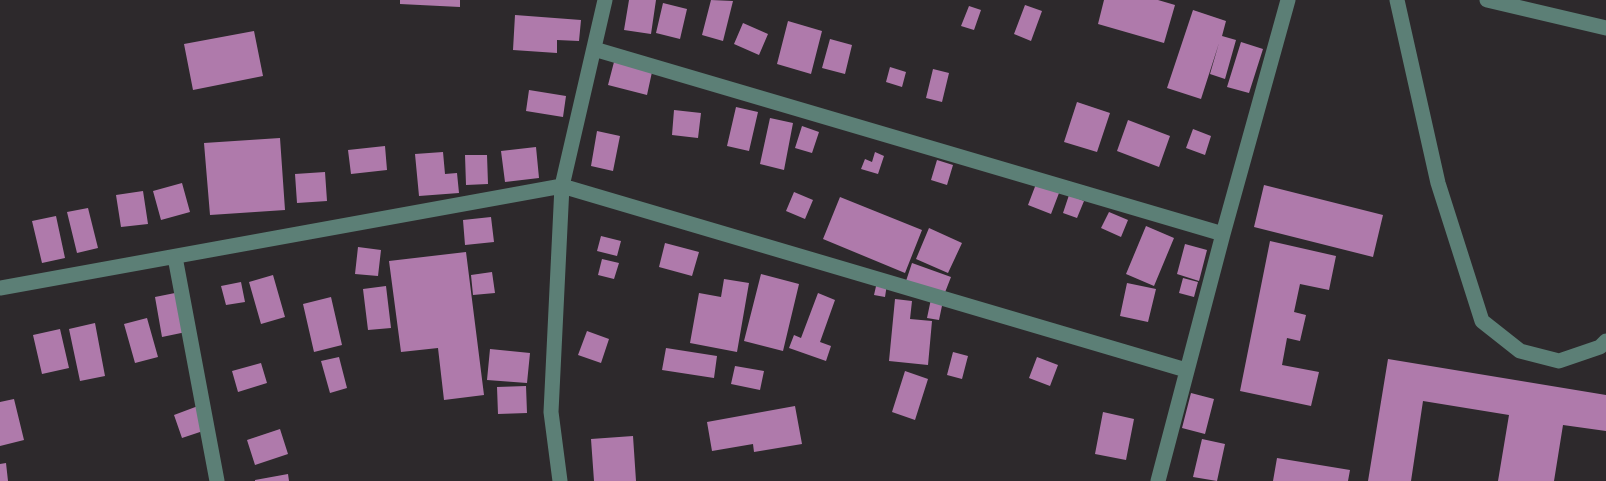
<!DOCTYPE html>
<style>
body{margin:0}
canvas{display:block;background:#2d292c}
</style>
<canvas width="1606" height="481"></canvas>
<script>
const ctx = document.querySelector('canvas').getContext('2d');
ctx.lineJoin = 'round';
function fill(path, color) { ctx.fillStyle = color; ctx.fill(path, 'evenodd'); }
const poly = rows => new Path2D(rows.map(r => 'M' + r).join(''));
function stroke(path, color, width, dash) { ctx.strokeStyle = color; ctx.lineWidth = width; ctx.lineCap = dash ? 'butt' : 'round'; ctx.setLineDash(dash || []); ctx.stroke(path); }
const building = poly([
 [400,0,460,0,460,7,400,4],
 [629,0,656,0,651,34,624,30],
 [711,0,733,1,723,41,702,35],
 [1104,0,1158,0,1175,5,1164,43,1098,24],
 [663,3,687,9,680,39,656,33],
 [1025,5,1042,11,1031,41,1014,34],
 [969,6,981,10,974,30,961,26],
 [1193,10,1226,21,1222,36,1236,40,1225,79,1210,74,1219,43,1201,99,1167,88],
 [515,15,581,20,579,41,557,40,557,53,513,50],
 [788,21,822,31,811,74,777,64],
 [743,23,768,34,759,55,734,44],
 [254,31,263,76,193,90,184,44],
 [830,39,852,45,845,74,822,68],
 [1241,42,1263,49,1249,93,1227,87],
 [614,62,652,72,647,95,608,85],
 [890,67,906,72,902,87,886,82],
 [933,69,949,73,942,102,926,98],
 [529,90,566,96,563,117,526,111],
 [1077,102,1110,113,1097,152,1064,142],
 [736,107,758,112,749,151,727,146],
 [674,110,701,113,698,138,672,135],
 [770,118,793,123,784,170,760,164],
 [1128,120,1170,136,1159,167,1117,151],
 [802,126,819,132,812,153,795,148],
 [1193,129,1211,136,1205,155,1186,148],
 [597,131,620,136,613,171,591,166],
 [280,138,285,210,210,215,204,143],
 [385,146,387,170,351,174,348,150],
 [536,147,539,178,505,182,501,151],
 [443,152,445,174,457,173,459,193,419,196,415,154],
 [875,152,884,156,878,174,861,169,865,159,872,162],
 [465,155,487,155,488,184,466,185],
 [937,160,953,165,947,185,931,180],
 [325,172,327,201,297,203,295,174],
 [182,183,190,212,161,220,153,191],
 [1036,184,1059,193,1051,214,1028,205],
 [1264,185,1383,215,1373,257,1254,227],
 [143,191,148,224,121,227,116,195],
 [794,192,813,200,805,219,786,211],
 [1069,195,1084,201,1077,218,1063,213],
 [840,197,922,230,905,273,823,239],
 [88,208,98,248,77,253,67,212],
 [1109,212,1128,220,1121,237,1101,228],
 [56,216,65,258,42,263,32,221],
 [491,217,494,242,465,245,463,220],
 [1146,226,1174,238,1154,286,1126,274],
 [929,228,962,243,948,273,916,259],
 [601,236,621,241,617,256,597,251],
 [1270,241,1336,256,1329,290,1300,284,1294,312,1306,315,1300,341,1287,338,1282,365,1319,372,1311,406,1240,391],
 [665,243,699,252,692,276,659,267],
 [1185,244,1207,250,1199,281,1177,274],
 [358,247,381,250,378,276,355,274],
 [466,252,484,395,444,400,438,348,401,352,389,261],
 [602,259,619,263,614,279,598,275],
 [912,263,951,277,944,295,906,281],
 [492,272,495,293,473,295,471,275],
 [761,274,799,284,783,351,744,341],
 [273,275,285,317,261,324,249,282],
 [1183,278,1198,282,1194,297,1179,293],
 [724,279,749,283,737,352,690,343,699,293,721,297],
 [241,282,245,302,226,305,221,286],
 [877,282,887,284,885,297,874,295],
 [1127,283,1156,289,1148,322,1120,316],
 [386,286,391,328,368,330,363,289],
 [180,292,186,332,162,337,155,297],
 [818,293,835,300,820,342,831,346,826,361,789,348,794,335,801,338],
 [331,297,342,345,314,352,303,304],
 [895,299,912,301,910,319,932,321,928,365,889,361],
 [931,299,943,301,939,320,927,318],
 [147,318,158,357,135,363,124,324],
 [95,323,105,376,80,381,69,329],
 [60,329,69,368,42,374,33,335],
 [587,331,609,339,601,363,578,355],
 [666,348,717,356,714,378,662,370],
 [490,349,530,353,527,383,487,380],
 [953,352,968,356,962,379,947,375],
 [339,357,347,388,330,393,321,361],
 [1037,357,1058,365,1050,386,1029,378],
 [1388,359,1606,395,1606,431,1563,425,1554,481,1498,481,1509,415,1423,401,1411,481,1368,481],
 [261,363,267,383,238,392,232,371],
 [735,366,764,371,760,390,731,384],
 [905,371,928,379,915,420,892,412],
 [526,386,527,413,498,414,497,387],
 [1191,393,1214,399,1205,434,1182,428],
 [14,399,24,440,0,446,0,402],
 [198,406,206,430,182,438,174,415],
 [795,406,802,444,754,452,753,444,712,451,707,422],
 [1103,412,1134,419,1126,460,1095,454],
 [280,429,288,454,255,465,247,440],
 [633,436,636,481,594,481,591,439],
 [1202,439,1225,444,1217,481,1193,477],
 [1277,458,1350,470,1348,481,1273,481],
 [6,463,8,481,0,481,0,464],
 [288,474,289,481,255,481,255,480]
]);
const minor = poly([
 [1397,0,1438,183,1482,321,1520,351,1559,361,1600,347,1606,341],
 [1487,0,1606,28],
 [594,49,1223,234],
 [175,257,217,481],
 [0,288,562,186,1186,370],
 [560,481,551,412,562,186,605,0],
 [1158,481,1223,234,1288,0]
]);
fill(building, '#af7aab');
stroke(minor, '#5c7f76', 15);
</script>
